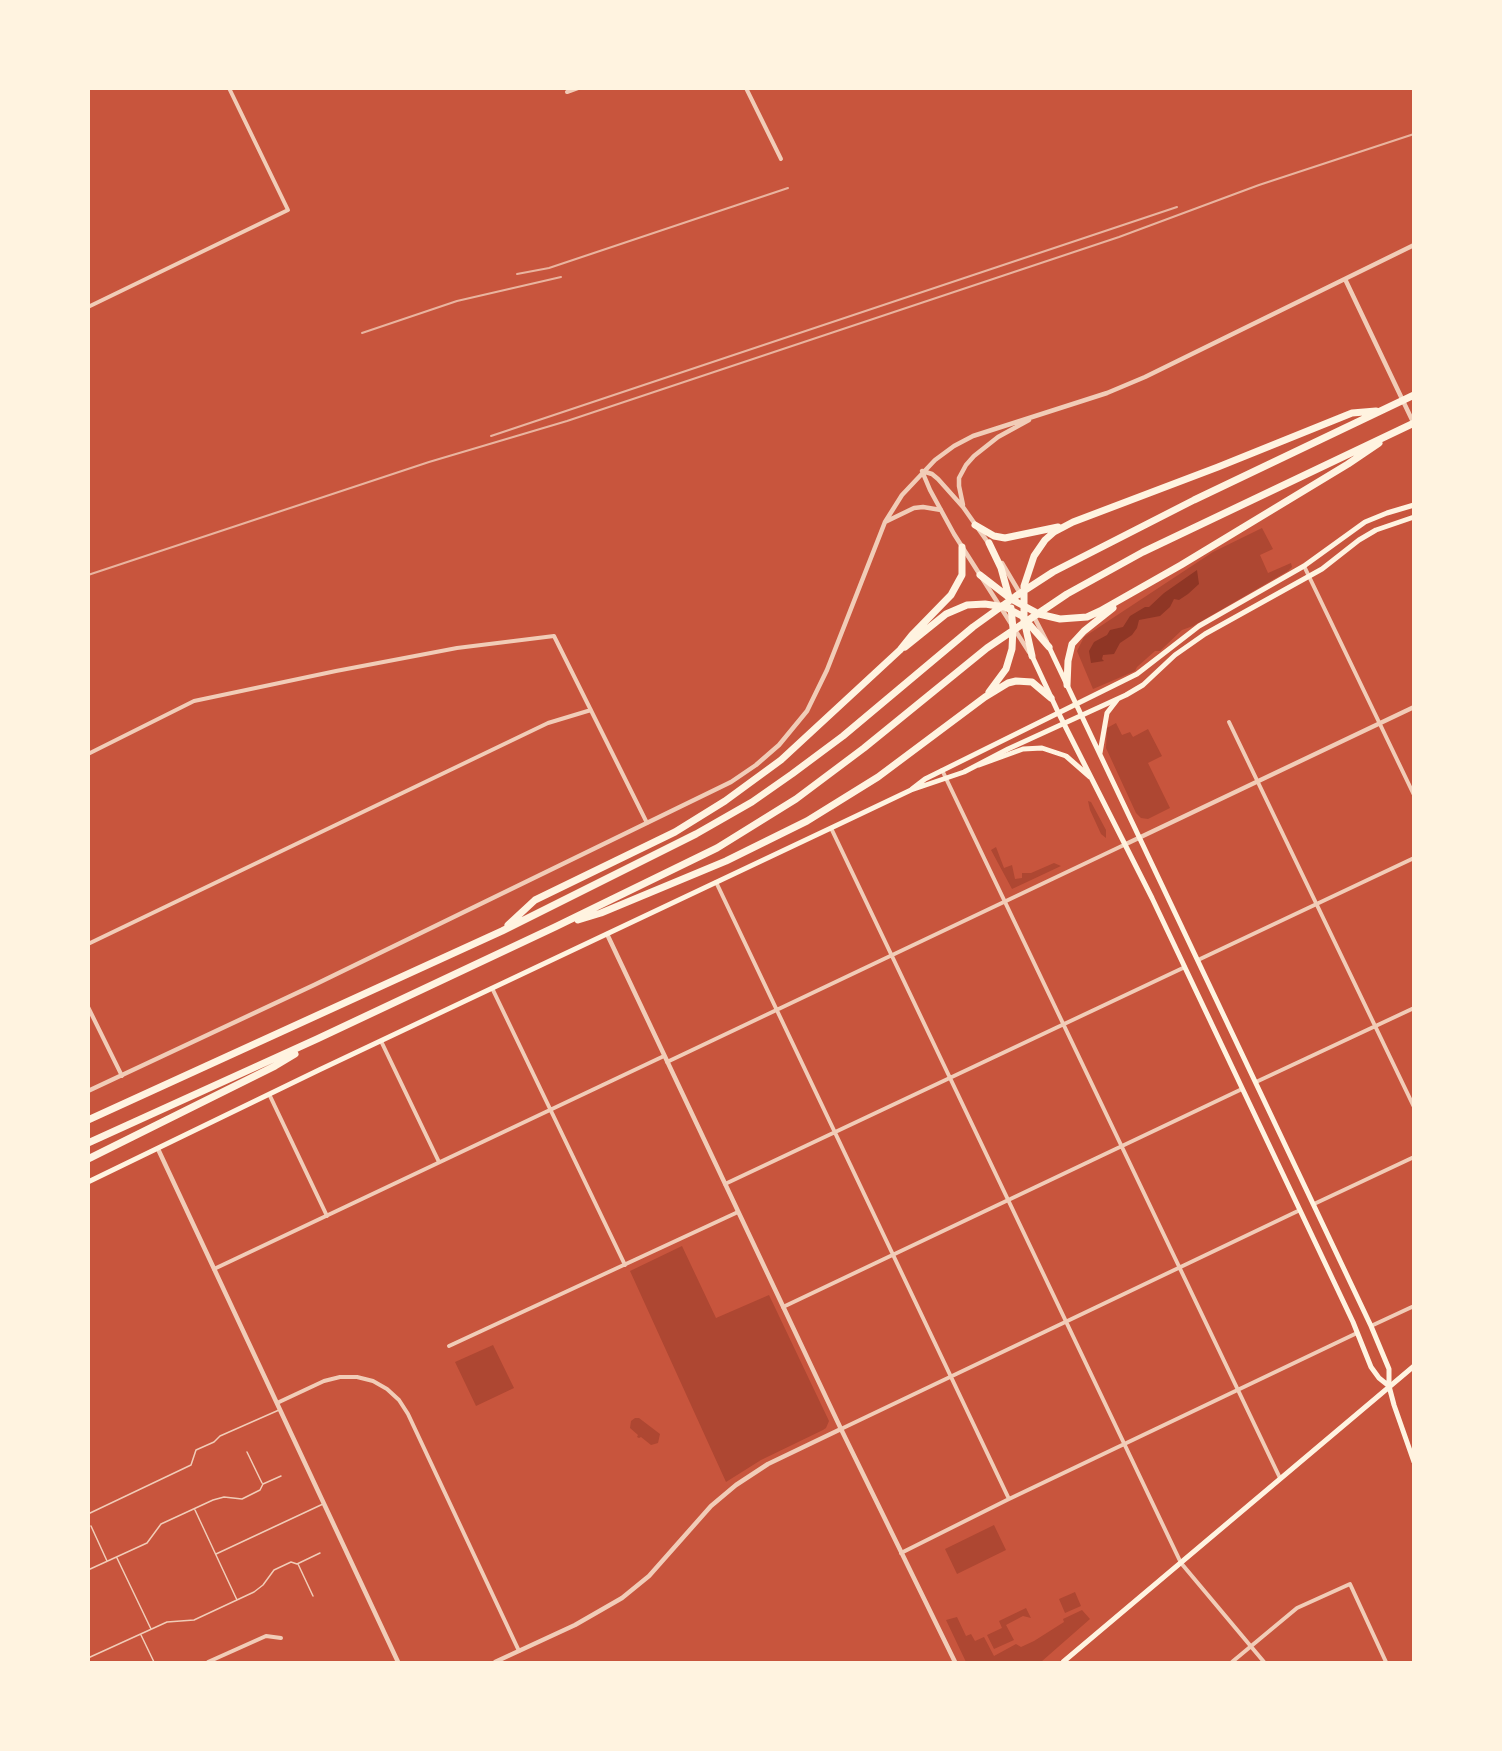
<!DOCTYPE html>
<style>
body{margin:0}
#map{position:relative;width:1502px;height:1751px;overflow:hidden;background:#c8553d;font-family:Raleway,sans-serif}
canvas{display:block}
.frame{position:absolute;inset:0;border:90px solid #fff3e0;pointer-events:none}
</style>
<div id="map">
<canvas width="1502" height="1751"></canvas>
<div class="frame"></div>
</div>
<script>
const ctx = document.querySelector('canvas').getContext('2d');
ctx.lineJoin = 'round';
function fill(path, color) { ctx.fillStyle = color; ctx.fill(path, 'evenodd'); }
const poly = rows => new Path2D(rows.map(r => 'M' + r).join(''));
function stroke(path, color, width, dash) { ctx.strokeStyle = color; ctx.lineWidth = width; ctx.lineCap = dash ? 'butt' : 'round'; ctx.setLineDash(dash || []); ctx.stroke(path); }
const green = poly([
 [1262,528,1273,549,1260,555,1268,573,1291,563,1292,567,1288,571,1193,626,1182,630,1160,651,1155,651,1137,667,1135,671,1093,689,1077,651,1084,637,1213,552],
 [1116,723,1122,735,1130,732,1133,737,1148,729,1162,756,1148,763,1170,808,1148,819,1141,818,1136,813,1106,748,1107,728],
 [1088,801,1091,802,1106,830,1106,838,1101,834,1090,810],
 [996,847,1004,868,1012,865,1015,879,1022,878,1022,873,1031,873,1054,863,1061,866,1012,889,991,850],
 [682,1246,716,1318,769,1295,829,1421,826,1428,823,1430,761,1460,726,1482,630,1271],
 [493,1345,514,1388,476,1406,455,1362],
 [635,1418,639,1418,660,1434,658,1443,651,1445,641,1437,639,1438,637,1437,638,1435,630,1428,631,1421],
 [994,1525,1006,1550,957,1574,945,1549],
 [1075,1592,1081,1606,1065,1613,1059,1599],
 [1026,1608,1031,1618,1023,1616,1006,1625,1014,1640,994,1649,987,1635,1002,1628,999,1621],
 [1082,1610,1090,1619,1041,1662,966,1662,946,1620,957,1617,966,1636,971,1634,975,1641,984,1637,994,1656,1016,1644,1021,1647,1034,1641,1064,1622,1063,1619]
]);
const water = poly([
 [1197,570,1199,584,1188,594,1179,600,1174,599,1170,607,1160,616,1139,620,1137,628,1132,635,1120,643,1114,654,1103,655,1102,659,1104,661,1091,663,1089,651,1094,642,1107,635,1110,630,1123,627,1130,616,1145,607,1149,607,1164,593]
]);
const service = poly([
 [247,1452,262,1483],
 [195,1510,237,1600],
 [88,1514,191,1465,196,1450,214,1442,220,1436,279,1410],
 [91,1526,107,1561],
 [216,1554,323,1504],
 [117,1558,151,1629],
 [298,1564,313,1596],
 [88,1570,147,1543,161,1524,213,1500,224,1497,242,1499,260,1490,263,1484,281,1476],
 [141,1635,154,1662],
 [88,1658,167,1622,194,1620,254,1592,263,1585,274,1570,291,1562,297,1564,320,1553]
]);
const minor = poly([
 [746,88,781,159],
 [567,92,578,88],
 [88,307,288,210,229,88],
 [1304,566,1414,795],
 [1229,722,1414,1107],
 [88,754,194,701,336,671,457,648,554,636,647,823],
 [942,770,1280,1478],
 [831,828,1181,1563,1264,1662],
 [716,882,1009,1499],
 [88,944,548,723,591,710],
 [1198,960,1414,858],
 [492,988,625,1265],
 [88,1007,122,1076],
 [381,1041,439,1162],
 [667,1062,1126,844],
 [1256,1082,1414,1008],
 [270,1096,327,1216],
 [725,1184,1185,967],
 [1314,1204,1414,1157],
 [214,1269,664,1056],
 [783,1307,1242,1089],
 [1371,1326,1414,1306],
 [449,1346,738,1212],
 [277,1403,324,1381,340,1377,357,1377,373,1381,387,1389,399,1400,408,1414,519,1651],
 [841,1429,1300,1210],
 [901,1553,1009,1499,1357,1333],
 [208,1662,266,1636,281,1638],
 [1232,1662,1297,1608,1350,1584,1386,1662]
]);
const tertiary = poly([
 [1345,279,1414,424],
 [922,471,932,474,938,479,963,507,989,544],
 [922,471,930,490,954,534,1029,652],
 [963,505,959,486,959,478,966,465,974,456,998,437,1029,420],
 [885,522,914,508,923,507,941,510],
 [1002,563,1021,595],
 [1033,615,1047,642],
 [1126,844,1414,707],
 [607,934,841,1429,955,1662],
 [88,1091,314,985,731,782,756,765,779,745,807,711,827,670,885,522,902,495,935,460,954,446,973,436,1107,393,1145,377,1414,245],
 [158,1149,398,1662],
 [495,1662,575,1625,622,1598,649,1576,711,1506,736,1485,768,1464,841,1429]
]);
const secondary = poly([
 [912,789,925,779,1137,674,1199,626,1304,566,1365,522,1387,513,1414,505],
 [88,1182,319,1070,831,828,911,790,964,772,1008,749,1126,695,1143,685,1175,655,1205,634,1322,569,1359,540,1376,530,1414,517],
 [1063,1662,1414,1366]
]);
const primary = poly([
 [1049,647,1371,1326,1389,1369,1389,1386,1394,1405,1414,1462],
 [1032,656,1058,712,1152,898,1353,1322,1371,1367,1379,1378,1389,1386],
 [1100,753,1107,713,1117,700],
 [979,765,1023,749,1042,748,1066,756,1090,777]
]);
const motorway = poly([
 [975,525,994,536,1005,538,1058,527],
 [989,543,1001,568,1009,597],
 [980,575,1011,599,1039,614,1060,619,1087,617,1100,611,1181,565,1348,464,1379,443],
 [905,647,946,614,967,605,985,604,1005,607,1022,616,1049,647],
 [1032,656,1024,620,1024,586,1034,556,1045,540,1054,532,1073,522,1218,467,1352,413,1376,411],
 [1067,685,1068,661,1072,644,1084,631,1113,608],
 [989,692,1006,669,1012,649,1013,628,1011,608],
 [578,920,601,913,726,861,807,821,878,777,985,697,1008,683,1016,681,1032,682,1051,698],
 [508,925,535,900,675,832,725,801,781,760,900,650,912,635,951,595,962,575,962,547],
 [88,1120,502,931,696,834,752,802,792,774,843,736,973,627,1016,596,1053,572,1194,500,1414,395],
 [88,1143,317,1039,555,927,717,848,796,799,864,748,987,648,1067,594,1143,552,1414,423],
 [88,1159,275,1066,295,1054]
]);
const rail = poly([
 [517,274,549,268,788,188],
 [362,333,457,301,561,277],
 [491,436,1177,207],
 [88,575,429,462,567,421,1119,237,1259,185,1414,134]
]);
fill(green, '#ae4732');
fill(water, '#8f3625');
stroke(service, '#f1ccb7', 1.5);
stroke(minor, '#f1ccb7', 4);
stroke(tertiary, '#f1ccb7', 4.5);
stroke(secondary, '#fff3e0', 5);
stroke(primary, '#fff3e0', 5);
stroke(motorway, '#fff3e0', 7);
stroke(rail, '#e9b49f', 2);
</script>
